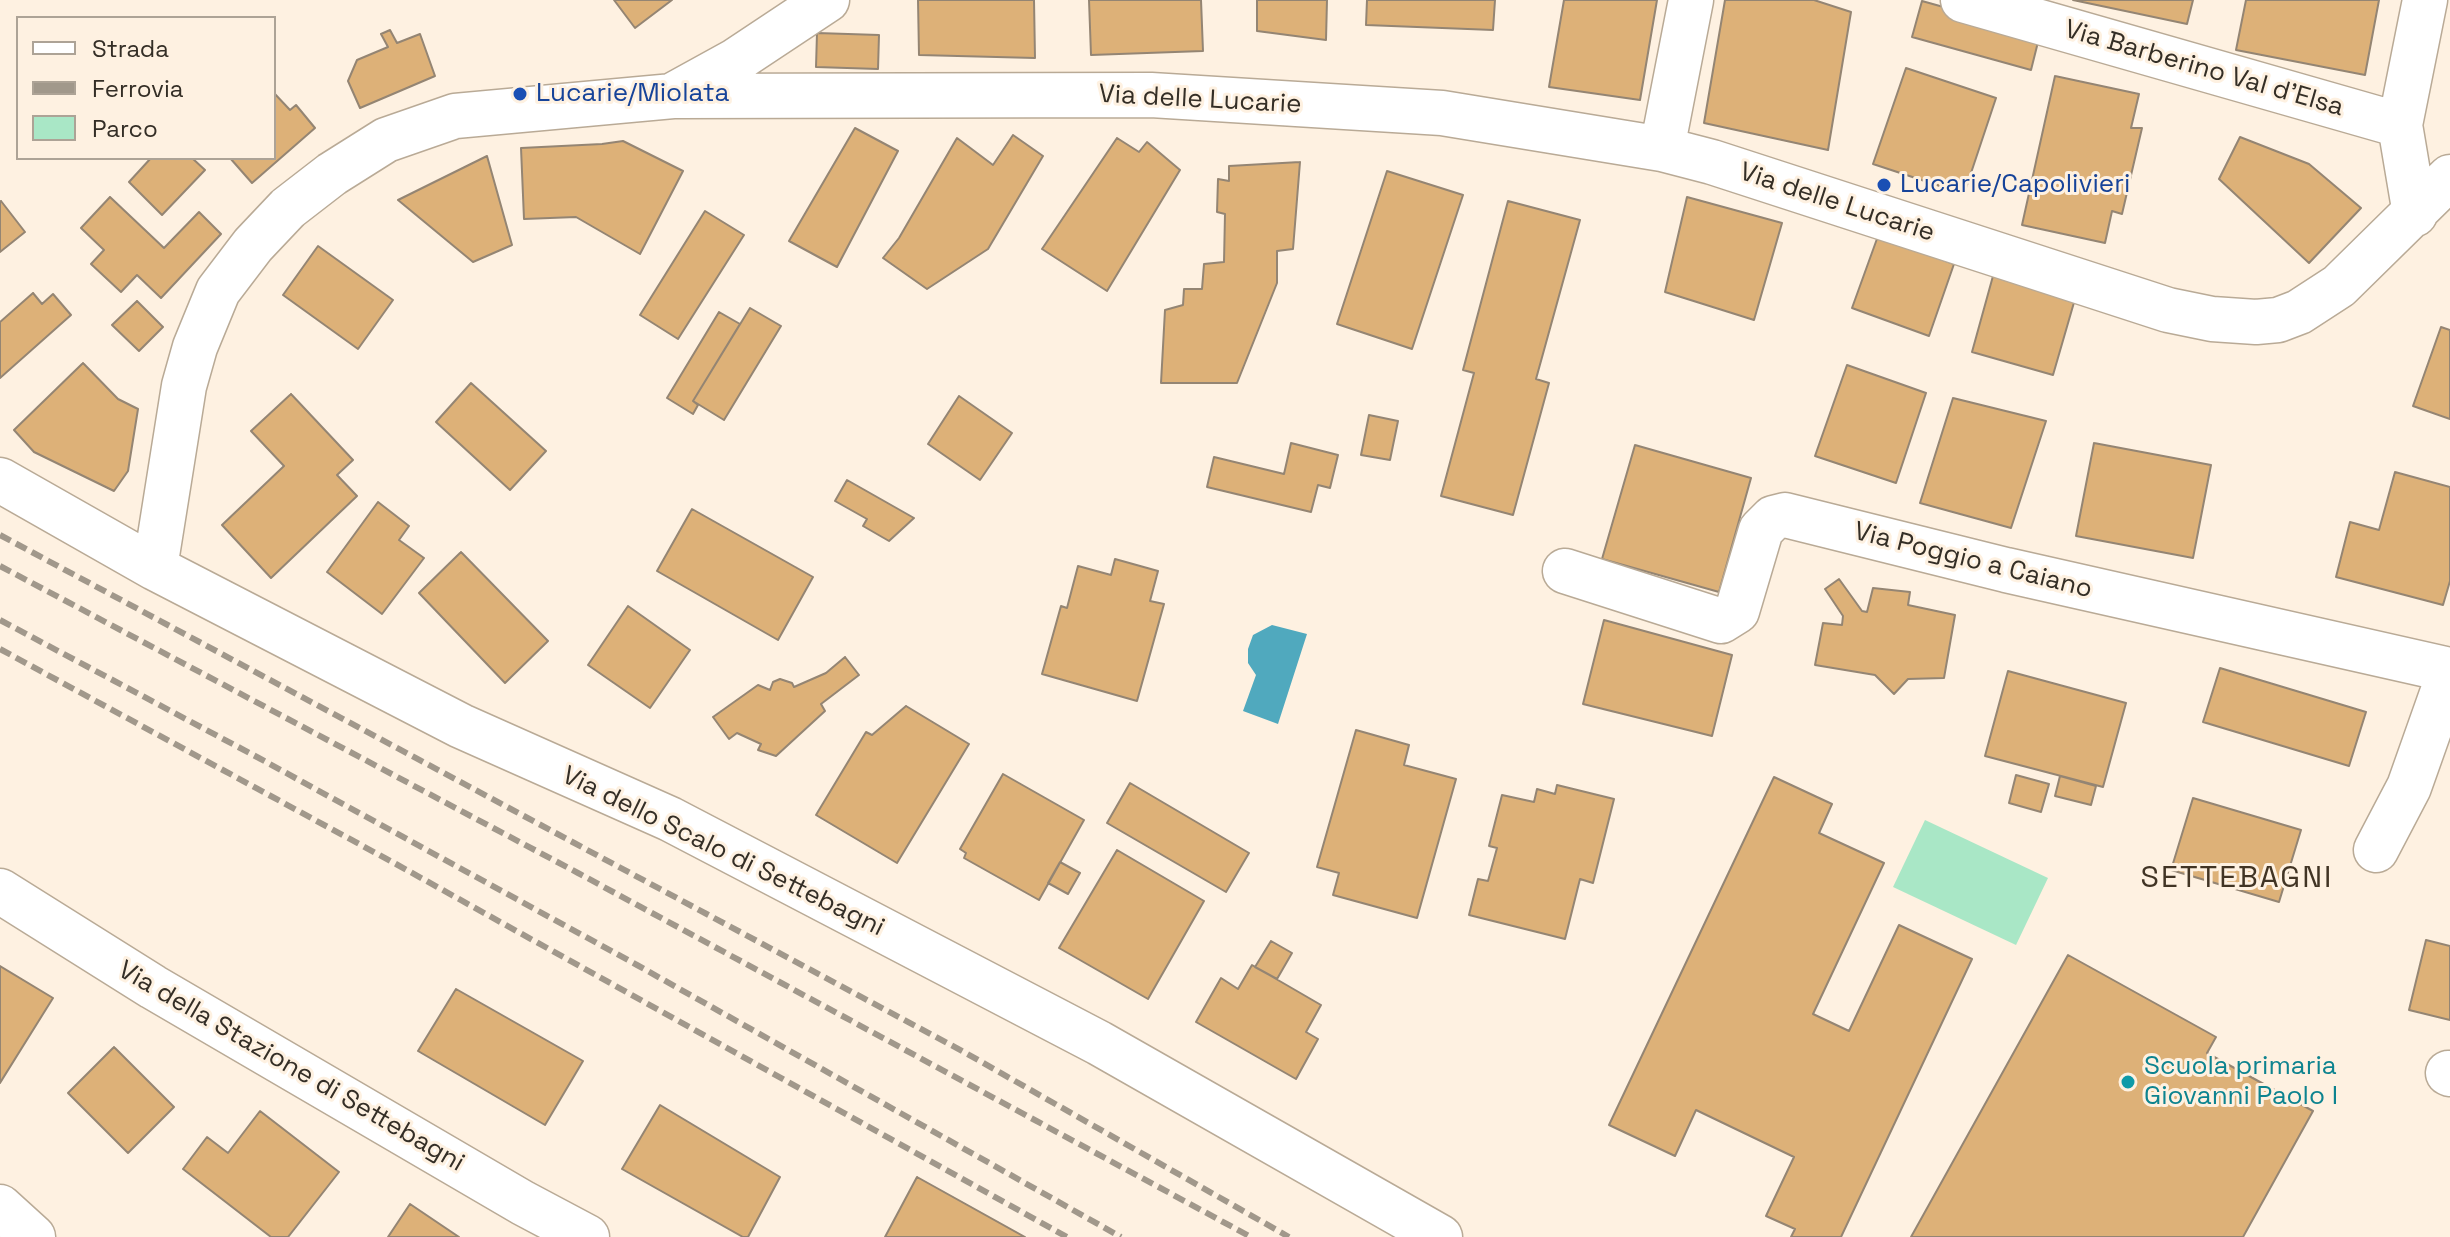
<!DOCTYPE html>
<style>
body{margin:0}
#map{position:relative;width:2450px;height:1237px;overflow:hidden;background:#fef1e1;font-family:"Space Grotesk",sans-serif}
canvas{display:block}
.legend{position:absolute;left:16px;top:16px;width:260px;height:144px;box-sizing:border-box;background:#fef1e1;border:2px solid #ada396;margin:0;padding:10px 14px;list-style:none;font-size:24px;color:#342e26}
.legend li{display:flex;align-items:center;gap:16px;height:40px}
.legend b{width:40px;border:2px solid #ada396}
</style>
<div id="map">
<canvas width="2450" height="1237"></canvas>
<ul class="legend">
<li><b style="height:10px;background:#fff"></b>Strada</li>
<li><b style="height:10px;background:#a1988b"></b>Ferrovia</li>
<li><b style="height:22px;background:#a9e7c6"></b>Parco</li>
</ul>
</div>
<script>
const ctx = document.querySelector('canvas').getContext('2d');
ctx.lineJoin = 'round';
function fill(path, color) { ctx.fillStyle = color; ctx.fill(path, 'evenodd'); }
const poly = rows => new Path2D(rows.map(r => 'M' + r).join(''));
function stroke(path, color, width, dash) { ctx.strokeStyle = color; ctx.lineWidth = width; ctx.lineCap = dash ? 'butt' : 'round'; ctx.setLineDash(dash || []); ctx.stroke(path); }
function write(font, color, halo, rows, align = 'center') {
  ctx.font = font + ' "Space Grotesk",sans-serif'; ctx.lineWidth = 6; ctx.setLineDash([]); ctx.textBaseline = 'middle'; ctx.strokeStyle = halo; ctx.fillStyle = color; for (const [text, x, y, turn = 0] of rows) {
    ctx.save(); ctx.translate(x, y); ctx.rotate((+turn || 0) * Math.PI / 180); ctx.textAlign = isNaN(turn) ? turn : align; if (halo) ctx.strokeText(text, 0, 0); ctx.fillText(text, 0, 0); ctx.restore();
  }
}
const green = poly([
 [1925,820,2048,878,2016,945,1893,887]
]);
const water = poly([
 [1272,625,1307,634,1278,724,1243,711,1256,675,1248,663,1248,649,1253,635]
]);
const building = poly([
 [614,0,672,0,635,28,614,0],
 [918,0,1034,0,1035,58,919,55,918,0],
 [1089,0,1201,0,1203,51,1091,55,1089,0],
 [1257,0,1327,0,1326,40,1257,31,1257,0],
 [1367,0,1495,0,1493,30,1366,25,1367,0],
 [1564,0,1657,0,1640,100,1549,87,1564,0],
 [1725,0,1814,0,1851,12,1828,150,1704,123,1725,0],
 [2073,0,2193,0,2187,24,2073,0],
 [2246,0,2379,0,2365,75,2236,50,2246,0],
 [1922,1,2040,34,2031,70,1912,37,1922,1],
 [390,30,397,43,420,34,435,76,360,108,348,81,357,60,388,47,381,34,390,30],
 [817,33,879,35,878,69,816,67,817,33],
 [1906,68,1996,98,1964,194,1873,164,1906,68],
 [2055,76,2139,94,2131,128,2142,128,2122,214,2112,211,2105,243,2022,225,2055,76],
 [274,93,290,110,296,105,315,128,252,183,230,158,274,158,274,93],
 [855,128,898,151,837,267,789,241,855,128],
 [1013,135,1043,156,988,249,927,289,883,258,899,238,957,138,993,165,1013,135],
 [2240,137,2309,164,2361,208,2309,263,2219,179,2240,137],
 [1117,138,1139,152,1147,142,1180,170,1107,291,1042,249,1117,138],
 [623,141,683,171,640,254,576,217,524,219,521,148,602,144,623,141],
 [487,156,512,245,473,262,398,200,487,156],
 [151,158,192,158,205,170,162,215,129,182,151,158],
 [1300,162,1293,249,1277,251,1277,283,1237,383,1161,383,1165,310,1183,305,1184,289,1202,289,1204,264,1224,262,1225,214,1217,212,1218,179,1229,181,1229,166,1300,162],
 [1387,171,1463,195,1412,349,1337,324,1387,171],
 [110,197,164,248,199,212,221,234,161,298,137,275,121,292,91,264,104,250,81,228,110,197],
 [1687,197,1782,223,1754,320,1665,292,1687,197],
 [1,201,25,232,0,252,0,202,1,201],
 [1508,201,1580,220,1536,379,1549,383,1513,515,1441,496,1474,373,1463,370,1508,201],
 [705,211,744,235,678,339,640,315,705,211],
 [1878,236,1954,264,1929,336,1852,308,1878,236],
 [318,246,393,300,358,349,283,295,318,246],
 [1993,276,2075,299,2053,375,1972,352,1993,276],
 [33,293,42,304,53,294,71,315,0,378,0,322,33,293],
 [137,301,163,327,139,351,112,325,137,301],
 [750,308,781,326,724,420,693,401,750,308],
 [719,312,740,324,693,401,698,405,693,414,667,398,719,312],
 [2441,327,2450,330,2450,419,2413,406,2441,327],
 [83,363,118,399,138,409,128,471,114,491,34,452,14,430,83,363],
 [1847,365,1926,393,1896,483,1815,456,1847,365],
 [471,383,546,451,510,490,436,422,471,383],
 [291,394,353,460,337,475,357,496,271,578,222,525,284,466,251,431,291,394],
 [959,396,1012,433,980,480,928,444,959,396],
 [1953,398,2046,421,2011,528,1920,503,1953,398],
 [1369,415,1398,421,1390,460,1361,455,1369,415],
 [1291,443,1338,455,1330,488,1318,485,1311,512,1207,487,1214,457,1284,474,1291,443],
 [2094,443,2211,465,2193,558,2076,536,2094,443],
 [1635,445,1751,478,1719,592,1602,559,1635,445],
 [2395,472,2450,487,2450,581,2443,605,2336,577,2350,522,2379,530,2395,472],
 [847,480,914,518,889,541,863,526,867,519,835,501,847,480],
 [378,502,409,526,399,540,424,558,382,614,327,572,378,502],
 [692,509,813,577,778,640,657,571,692,509],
 [461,552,548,641,505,683,419,593,461,552],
 [1115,559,1158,571,1150,601,1164,604,1137,701,1042,674,1061,606,1067,608,1078,566,1111,575,1115,559],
 [1839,579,1862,611,1867,612,1873,588,1910,592,1908,605,1955,615,1944,678,1908,679,1894,694,1875,675,1815,665,1823,623,1842,625,1843,616,1825,589,1839,579],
 [628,606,690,650,650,708,588,665,628,606],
 [1604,620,1732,655,1712,736,1583,704,1604,620],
 [845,657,859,675,821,704,825,711,776,756,758,750,761,744,737,733,729,739,713,717,758,685,770,690,773,682,780,679,792,683,794,687,826,673,845,657],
 [2220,668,2366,712,2349,766,2203,722,2220,668],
 [2008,671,2126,703,2103,787,1985,756,2008,671],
 [906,706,969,744,897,863,816,815,866,732,872,735,906,706],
 [1356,730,1409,745,1404,765,1456,779,1417,918,1333,895,1339,873,1317,867,1356,730],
 [1003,774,1084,820,1039,900,964,858,966,853,960,849,1003,774],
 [2016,775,2049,784,2041,812,2009,803,2016,775],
 [2060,776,2096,786,2091,805,2055,796,2060,776],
 [1774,777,1832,804,1819,833,1884,863,1813,1014,1849,1031,1899,925,1972,959,1841,1237,1791,1237,1795,1229,1766,1216,1794,1157,1696,1110,1675,1156,1609,1125,1774,777],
 [1130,783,1249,853,1226,892,1107,823,1130,783],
 [1557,785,1614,799,1593,883,1580,879,1565,939,1469,915,1478,879,1488,881,1497,848,1489,846,1502,795,1534,802,1537,789,1555,794,1557,785],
 [2193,798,2301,830,2279,902,2171,870,2193,798],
 [1117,850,1204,901,1148,999,1059,948,1117,850],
 [1060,862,1080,873,1068,894,1048,883,1060,862],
 [2426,940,2450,946,2450,1020,2409,1010,2426,940],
 [1271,941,1292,953,1277,979,1255,967,1271,941],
 [2068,955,2216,1037,2207,1053,2313,1111,2243,1237,1911,1237,2068,955],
 [1252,965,1321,1005,1306,1032,1318,1039,1296,1079,1196,1022,1221,978,1238,989,1252,965],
 [0,966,53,998,0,1083,0,966],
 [456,989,583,1061,545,1125,418,1051,456,989],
 [114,1047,174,1107,128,1153,68,1093,114,1047],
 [660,1105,780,1177,748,1237,743,1237,622,1169,660,1105],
 [260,1111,339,1172,288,1237,271,1237,183,1169,207,1137,228,1153,260,1111],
 [917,1177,1025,1237,885,1237,917,1177],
 [410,1204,459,1237,388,1237,410,1204]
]);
const minor = poly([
 [1963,0,2400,125],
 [675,94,735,61,827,0],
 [1662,149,1691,0],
 [2415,214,2400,125,2425,0],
 [0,480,155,568,461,726,670,819,1099,1043,1440,1237],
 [155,568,184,386,195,347,218,291,253,245,288,208,332,174,386,140,455,116,673,96,1151,95,1442,113,1662,149,1712,162,2168,310,2212,319,2256,322,2278,320,2299,312,2339,286,2450,177],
 [1565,571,1721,621,1737,611,1761,530,1773,518,1785,515,2006,570,2450,670],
 [2376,850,2409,787,2450,671],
 [0,891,153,987,523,1203,587,1237],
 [2448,1073,2450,1074],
 [0,1207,33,1237]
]);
const rail = poly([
 [0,535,964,1052,1289,1237],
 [0,566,578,873,1251,1237],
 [0,620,257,757,637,965,1121,1237],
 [0,649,396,864,1067,1237]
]);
const markers = [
 [520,94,8,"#1a4fb4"],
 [1884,185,8,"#1a4fb4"],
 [2128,1082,8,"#0f9aa8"]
];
const streetNames = [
 ["Via Barberino Val d'Elsa",2204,69,16],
 ["Via delle Lucarie",1200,100,3],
 ["Via delle Lucarie",1837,203,18],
 ["Via Poggio a Caiano",1973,561,14],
 ["Via dello Scalo di Settebagni",723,852,26],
 ["Via della Stazione di Settebagni",291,1067,30]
];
const transitNames = [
 ["Lucarie/Miolata",536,94],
 ["Lucarie/Capolivieri",1900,185]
];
const cultureNames = [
 ["Scuola primaria",2144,1067],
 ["Giovanni Paolo I",2144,1097]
];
const quarterNames = [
 ["SETTEBAGNI",2237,879]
];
fill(green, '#a9e7c6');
fill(water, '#50a9be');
fill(building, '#ddb178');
stroke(building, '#948573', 2);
stroke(minor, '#b9aa96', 47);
stroke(minor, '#fff', 44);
stroke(rail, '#a1988b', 6, [12, 6]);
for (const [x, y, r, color] of markers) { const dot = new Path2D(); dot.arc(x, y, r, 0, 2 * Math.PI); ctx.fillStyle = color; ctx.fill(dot); stroke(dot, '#fef1e1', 3); }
write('26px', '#342e26', '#fef1e1', streetNames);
write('26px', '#164399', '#fef1e1', transitNames, 'left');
write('26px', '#0d838f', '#fef1e1', cultureNames, 'left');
ctx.letterSpacing = '2px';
write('30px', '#413424', '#fef1e1', quarterNames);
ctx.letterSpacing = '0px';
</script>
